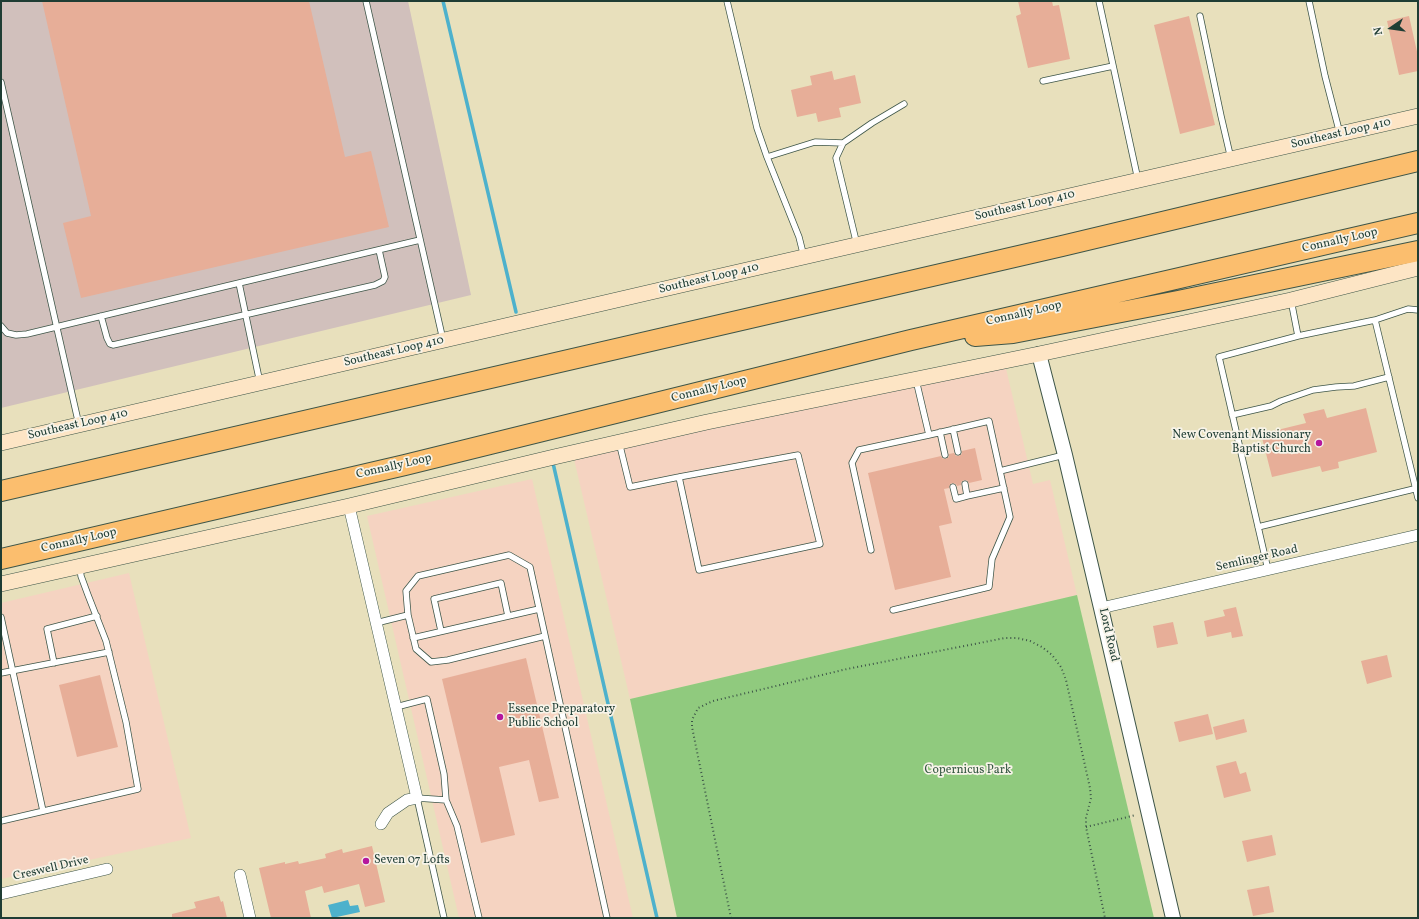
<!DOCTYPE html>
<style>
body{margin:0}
#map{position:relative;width:1419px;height:919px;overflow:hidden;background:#e8e0bc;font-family:Vollkorn,serif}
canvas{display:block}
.frame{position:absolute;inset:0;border:2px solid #1f3d34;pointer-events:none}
.north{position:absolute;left:1371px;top:8px;width:40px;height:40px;-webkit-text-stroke:3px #f7f3e8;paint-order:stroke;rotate:257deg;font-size:11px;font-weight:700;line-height:16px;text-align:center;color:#1f3d34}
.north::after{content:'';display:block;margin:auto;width:14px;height:18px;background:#1f3d34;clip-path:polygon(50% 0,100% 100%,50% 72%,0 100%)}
</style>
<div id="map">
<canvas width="1419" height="919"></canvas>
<div class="frame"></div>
<div class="north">N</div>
</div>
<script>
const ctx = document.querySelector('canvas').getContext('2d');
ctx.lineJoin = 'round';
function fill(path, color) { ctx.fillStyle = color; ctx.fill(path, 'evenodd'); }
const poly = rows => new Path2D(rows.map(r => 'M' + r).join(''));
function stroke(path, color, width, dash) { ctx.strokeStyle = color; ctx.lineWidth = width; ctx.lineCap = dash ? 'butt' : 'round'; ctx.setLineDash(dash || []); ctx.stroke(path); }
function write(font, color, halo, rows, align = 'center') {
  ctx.font = font + ' Vollkorn,serif'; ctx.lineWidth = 3.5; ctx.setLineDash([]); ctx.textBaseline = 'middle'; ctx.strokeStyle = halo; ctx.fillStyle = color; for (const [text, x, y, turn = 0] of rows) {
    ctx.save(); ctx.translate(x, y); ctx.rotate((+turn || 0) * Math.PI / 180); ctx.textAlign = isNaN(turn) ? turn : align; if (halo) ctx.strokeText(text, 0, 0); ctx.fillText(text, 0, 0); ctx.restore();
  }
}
const built = poly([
 [1004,360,1033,484,1050,480,1077,595,630,699,574,459],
 [532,479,633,918,459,918,367,516],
 [129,573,191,838,1,879,1,603]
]);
const industrial = poly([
 [1,1,408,1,471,295,1,408]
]);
const green = poly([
 [1077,595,1154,918,677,918,630,699]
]);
const water = poly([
 [348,900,350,906,358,905,360,912,332,918,328,905]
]);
const stream = poly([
 [443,1,516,312],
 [553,463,657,918]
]);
const building = poly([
 [42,1,309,1,345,157,371,151,389,227,81,298,63,223,91,216],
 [1018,1,1052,1,1053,6,1059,5,1070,59,1028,68,1016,16,1021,14],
 [1189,16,1215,125,1180,134,1154,25],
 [1409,16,1418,56,1418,71,1399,75,1387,21],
 [832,71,834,80,855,75,861,103,839,108,841,117,818,122,816,113,797,117,791,90,812,85,810,76],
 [1366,408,1377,452,1338,462,1339,468,1322,472,1320,466,1272,477,1261,434,1306,423,1303,414,1324,409,1327,418],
 [975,448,982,480,969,483,967,480,964,480,961,482,961,485,957,486,956,484,952,483,950,484,949,488,944,489,952,523,939,526,951,577,895,590,868,473,941,456,943,459,946,459,949,457,949,454,954,453,956,456,959,456,962,454,962,451],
 [1236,607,1243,636,1232,638,1231,632,1207,637,1204,621,1225,616,1223,610],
 [1173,622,1178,644,1157,648,1153,626],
 [1387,655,1392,677,1367,684,1361,661],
 [526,658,559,798,539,802,529,760,499,767,515,835,481,843,442,679],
 [100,675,118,747,77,757,59,685],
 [1208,714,1213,734,1179,742,1174,722],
 [1244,719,1247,732,1216,740,1213,727],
 [1236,761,1240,774,1246,772,1251,791,1224,798,1216,766],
 [1272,835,1276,855,1247,862,1242,841],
 [372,846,385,902,365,907,359,884,324,893,322,886,305,891,311,918,271,918,259,868,285,862,285,864,298,861,299,864,326,858,325,854,342,849,343,853],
 [1269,886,1274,912,1253,916,1247,890],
 [219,896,221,902,223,901,227,918,172,918,172,914,196,908,194,902]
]);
const path = poly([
 [1086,827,1136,815],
 [731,918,692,727,692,720,698,708,713,701,847,669,1005,638,1017,638,1030,641,1042,647,1052,655,1061,667,1066,680,1090,788,1091,798,1086,818,1086,827,1105,918]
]);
const service = poly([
 [366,1,443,340],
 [727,1,757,128,767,157,799,237,804,257],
 [1099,1,1138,180],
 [1309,1,1325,76,1340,134],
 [1200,16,1221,116,1231,159],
 [1043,81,1113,66],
 [1,82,79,425],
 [767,157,815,142,843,143],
 [857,245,836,158,843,143,872,123,904,104],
 [239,283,260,383],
 [101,316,107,338,110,344,113,345,375,285,383,281,385,277,379,250],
 [1375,320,1408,309,1418,310],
 [1,326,7,333,16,335,27,334,239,283,420,240],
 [1298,336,1375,320,1418,498],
 [916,380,929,435,989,421,1000,471,1064,455],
 [1232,415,1271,406,1281,401,1313,390,1336,387,1354,386,1389,377],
 [953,429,958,452],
 [940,432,945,455],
 [619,442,630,487,679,477,798,455,820,544,699,570,679,477],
 [965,484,967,496,1004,488],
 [953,487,956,499,967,496],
 [1258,527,1418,488],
 [871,550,852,463,859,450,929,435],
 [1268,570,1219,357,1298,336,1291,300],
 [893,610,989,587,992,559,1010,517,1000,471],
 [408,615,416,649,431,662,448,660,545,636],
 [1,617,43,811],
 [376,623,408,615,406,591,418,576,509,555,530,567,607,918],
 [441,631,434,599,501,583,508,616],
 [413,638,539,609],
 [54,663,47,629,97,616],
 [1,673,109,652],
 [396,707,427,699,444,774,446,800,457,826,479,918],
 [1,821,138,789,126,722,106,641,88,595,81,576,80,568],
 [444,918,417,798,446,800]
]);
const minor = poly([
 [349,506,417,798,407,800,388,813,381,824],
 [1101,608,1418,535],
 [240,875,250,918],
 [1,894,107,869]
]);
const tertiary = poly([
 [1039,354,1065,455,1101,608,1173,918]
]);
const secondary = poly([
 [1,443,677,286,1418,116],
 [1,584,349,506,554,457,707,422,1039,354,1291,300,1418,268]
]);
const motorway = poly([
 [975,336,1013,333,1178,301,1418,251],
 [1,491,1062,246,1418,161],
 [1,559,405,465,911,340,1418,223]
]);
const markers = [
 [1319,443,4,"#b5179e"],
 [500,717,4,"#b5179e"],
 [366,861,4,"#b5179e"]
];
const streetNames = [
 ["Southeast Loop 410",1341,134,-13],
 ["Southeast Loop 410",1025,206,-13],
 ["Connally Loop",1340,241,-13],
 ["Southeast Loop 410",709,279,-13],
 ["Connally Loop",1024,314,-13],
 ["Southeast Loop 410",394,352,-13],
 ["Connally Loop",709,390,-14],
 ["Southeast Loop 410",78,425,-13],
 ["Connally Loop",394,467,-13],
 ["Connally Loop",79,541,-13],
 ["Semlinger Road",1257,559,-13],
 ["Lord Road",1108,635,77],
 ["Creswell Drive",51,869,-13]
];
const poiNames = [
 ["New Covenant Missionary",1311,436,"right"],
 ["Baptist Church",1311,450,"right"],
 ["Essence Preparatory",508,710],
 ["Public School",508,724],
 ["Seven 07 Lofts",374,861]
];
const parkNames = [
 ["Copernicus Park",968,771]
];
fill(built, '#f5d3c1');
fill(industrial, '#d1c0bc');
fill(green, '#90ca7e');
fill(water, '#4db1cc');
stroke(stream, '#4db1cc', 3.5);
fill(building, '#e7ae98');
stroke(service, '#3d5548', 7);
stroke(minor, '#3d5548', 12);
stroke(tertiary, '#3d5548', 16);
stroke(secondary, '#3d5548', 16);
stroke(motorway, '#3d5548', 22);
stroke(path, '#3d5548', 2, [1, 3]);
stroke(service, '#fff', 5.5);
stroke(minor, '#fff', 11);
stroke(tertiary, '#fff', 14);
stroke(secondary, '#fde5c5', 15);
stroke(motorway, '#fbbe6e', 20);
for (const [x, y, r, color] of markers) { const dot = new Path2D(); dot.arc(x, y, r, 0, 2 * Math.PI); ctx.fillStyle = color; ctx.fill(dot); stroke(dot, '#f7f3e8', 1.5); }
write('12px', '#1f3d34', '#f7f3e8', streetNames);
write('12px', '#1f3d34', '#f7f3e8', poiNames, 'left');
write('12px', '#365943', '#f7f3e8', parkNames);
</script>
